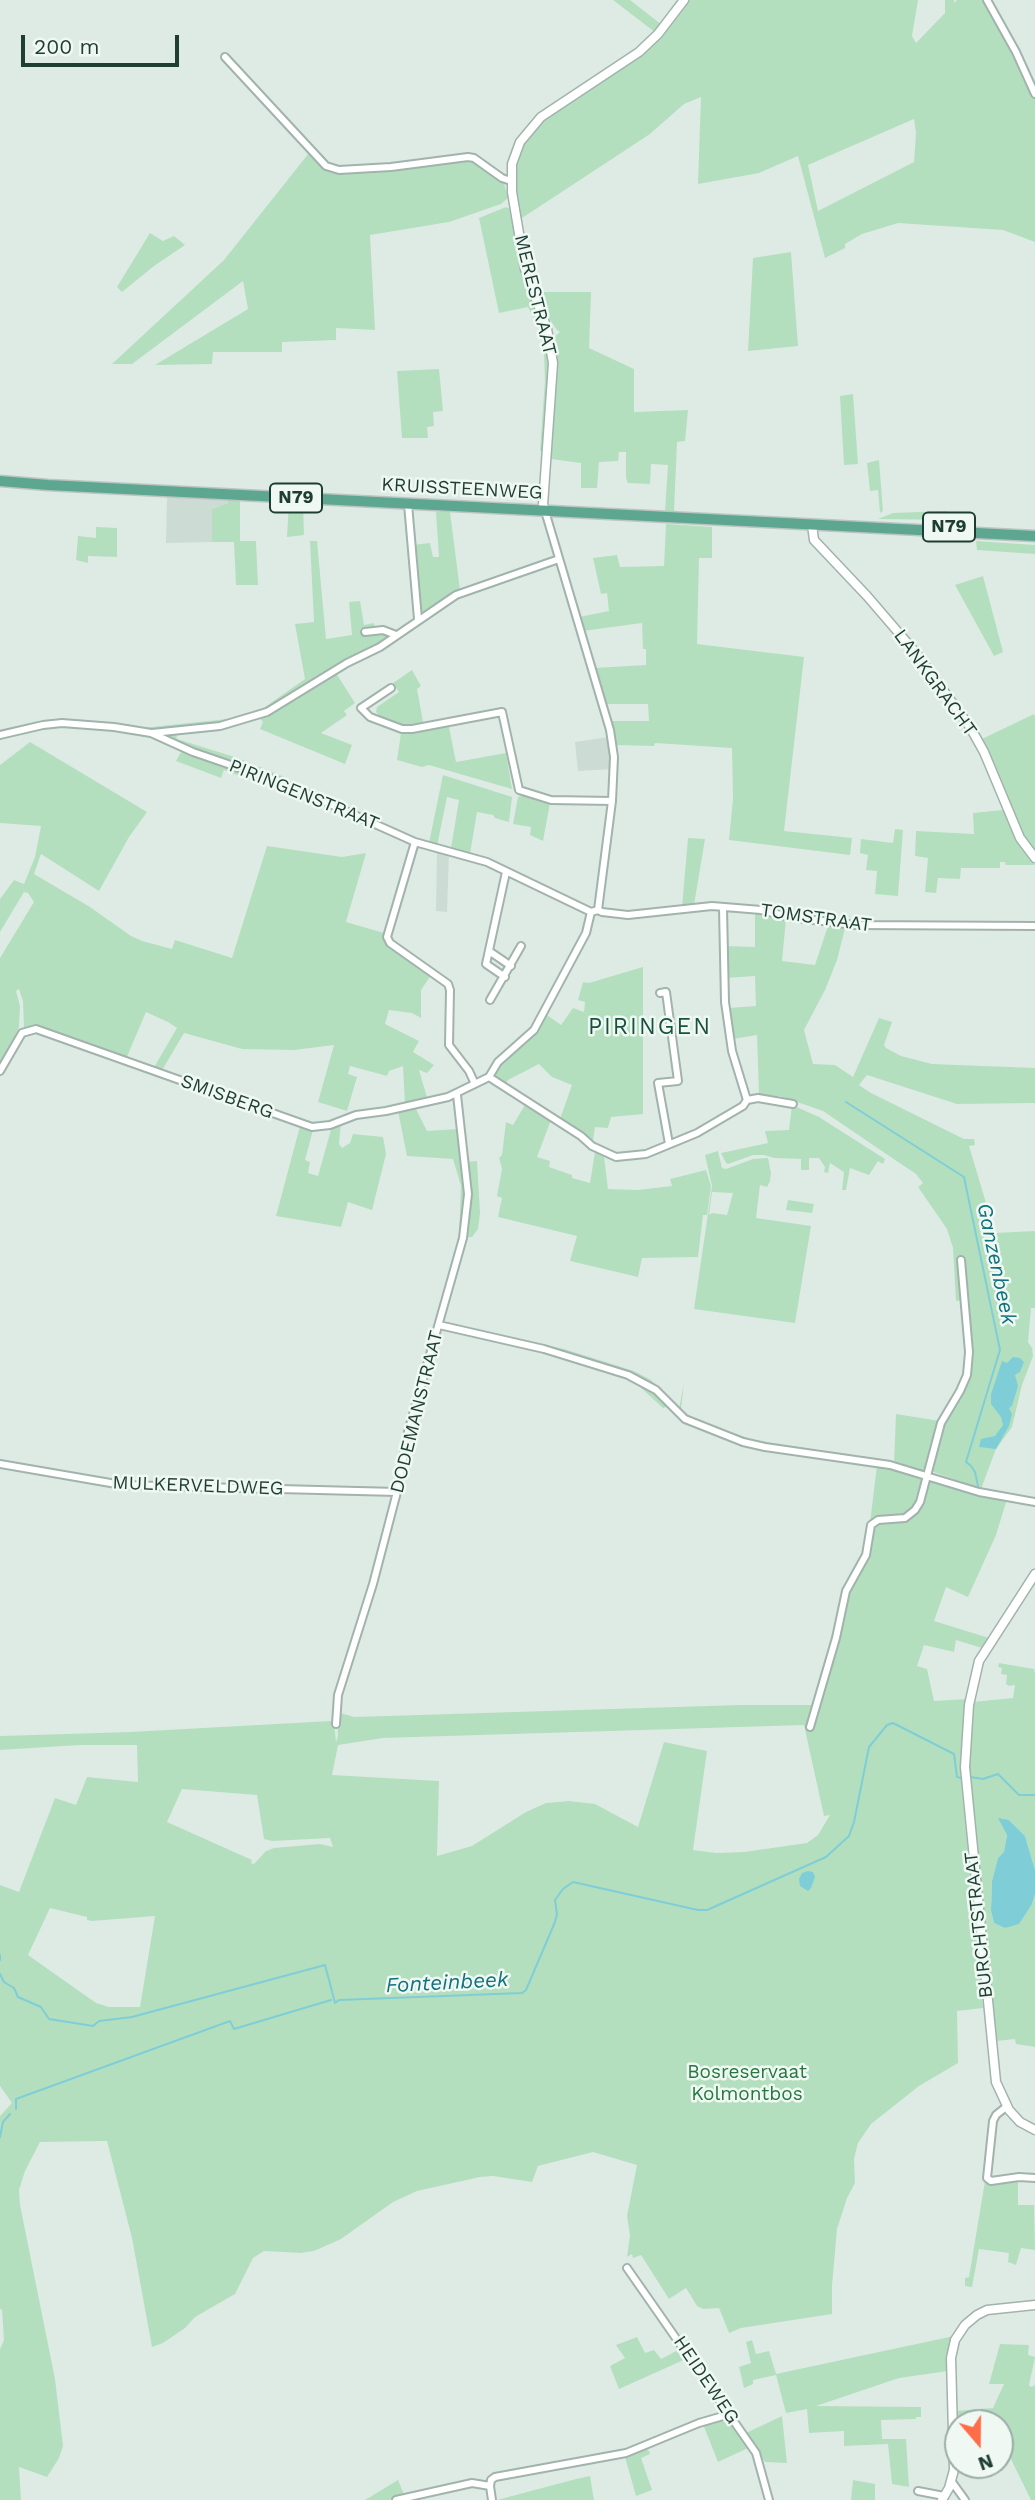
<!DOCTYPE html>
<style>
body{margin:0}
#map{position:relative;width:1035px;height:2500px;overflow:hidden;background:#deebe5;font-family:"Work Sans",sans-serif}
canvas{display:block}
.north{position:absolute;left:944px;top:2409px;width:70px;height:70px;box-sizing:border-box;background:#eff8f3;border:2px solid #9bada6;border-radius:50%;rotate:160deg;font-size:19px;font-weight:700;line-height:28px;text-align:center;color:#1e3d33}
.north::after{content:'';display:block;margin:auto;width:24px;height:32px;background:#ff6c48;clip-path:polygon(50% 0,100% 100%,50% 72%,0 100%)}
.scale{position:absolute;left:21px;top:35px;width:158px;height:32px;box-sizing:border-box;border:4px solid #1e3d33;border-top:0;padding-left:9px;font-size:21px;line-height:24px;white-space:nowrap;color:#1e3d33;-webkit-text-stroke:5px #eff8f3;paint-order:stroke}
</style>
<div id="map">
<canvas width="1035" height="2500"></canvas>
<div class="north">N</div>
<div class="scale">200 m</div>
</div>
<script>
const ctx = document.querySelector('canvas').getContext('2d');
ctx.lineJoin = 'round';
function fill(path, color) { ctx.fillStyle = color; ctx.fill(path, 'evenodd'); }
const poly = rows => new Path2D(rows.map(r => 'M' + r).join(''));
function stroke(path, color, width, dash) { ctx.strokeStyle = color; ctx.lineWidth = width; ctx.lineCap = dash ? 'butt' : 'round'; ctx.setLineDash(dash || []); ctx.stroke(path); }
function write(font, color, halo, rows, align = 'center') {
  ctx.font = font + ' "Work Sans",sans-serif'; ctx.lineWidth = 5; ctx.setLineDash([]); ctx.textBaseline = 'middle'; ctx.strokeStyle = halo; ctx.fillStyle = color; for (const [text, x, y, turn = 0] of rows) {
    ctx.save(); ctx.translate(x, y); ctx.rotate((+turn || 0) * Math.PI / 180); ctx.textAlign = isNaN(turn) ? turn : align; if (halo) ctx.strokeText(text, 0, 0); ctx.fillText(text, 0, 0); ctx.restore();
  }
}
const built = poly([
 [167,497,228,500,228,503,212,509,212,542,166,543],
 [609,737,612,769,578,771,575,742],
 [437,851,449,853,447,912,436,911]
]);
const green = poly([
 [613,0,630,0,662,25,656,33],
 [688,0,918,0,912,36,916,43,945,13,945,0,954,0,954,3,957,0,985,0,1019,62,1035,97,1035,242,1003,230,898,223,862,234,845,244,845,248,825,258,798,156,759,173,698,184,701,97,684,104,650,134,519,220,513,174,523,143,545,120,645,53,666,30],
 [914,119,916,133,914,162,818,211,808,165],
 [309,153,326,169,335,172,396,170,472,160,504,183,508,198,501,204,449,222,370,235,375,330,336,328,336,340,282,342,282,352,213,352,212,364,155,365,248,309,243,281,132,364,112,364,224,260],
 [506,207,510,209,519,256,550,353,545,451,540,451,545,380,544,353,539,328,528,307,499,313,479,218],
 [150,233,163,241,174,236,185,245,154,266,122,292,117,287],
 [791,252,798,346,748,351,753,258],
 [536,292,591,292,589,348,634,369,634,412,688,410,685,441,677,442,674,511,665,511,668,465,651,464,650,484,628,483,626,478,626,452,619,452,618,461,599,462,597,488,581,488,581,463,551,459,557,370,554,337,560,332,557,330,542,309],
 [439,369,443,411,433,412,434,426,427,427,428,438,402,438,397,371],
 [853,394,858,464,844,465,840,396],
 [879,460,883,511,880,513,878,490,870,491,867,463],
 [228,500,240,501,240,541,256,541,258,585,236,585,234,542,212,542,212,509,228,503],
 [289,503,303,504,304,535,287,537],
 [947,511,947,520,878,519,893,513],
 [436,512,450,512,460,590,424,612,419,609,413,545,430,543,433,557,439,557],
 [666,524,712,527,712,558,699,558,697,644,804,657,784,831,852,838,850,855,729,840,733,799,732,748,655,743,654,746,616,745,610,721,649,721,648,704,605,704,594,668,646,665,646,649,643,649,642,623,583,631,579,617,609,611,607,593,601,594,593,558,617,555,620,567,664,566],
 [96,527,117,528,117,557,88,556,88,563,76,560,78,536,96,538],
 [310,541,317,541,326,639,352,635,349,602,360,601,364,625,374,623,376,633,387,634,392,637,334,670,355,703,344,711,347,715,321,733,352,745,345,764,260,729,263,722,256,714,176,733,177,739,238,758,287,778,286,782,258,770,253,781,224,770,221,778,176,761,181,752,148,737,149,731,142,728,237,718,265,707,305,679,295,624,314,622],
 [976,541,1035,545,1035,554,977,550],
 [983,576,1003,652,994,656,955,585],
 [412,670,421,686,417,689,423,722,405,725,379,716,376,712,377,707,399,692,393,683],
 [1034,714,1035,717,1035,853,1027,844,982,739],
 [449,727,456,762,506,753,512,789,429,765,422,767,397,760,401,733],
 [30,742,147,812,129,837,99,891,41,854,34,874,90,907,131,936,142,941,172,949,175,940,232,958,267,846,342,857,366,853,346,922,384,933,383,937,386,943,431,975,421,990,421,1018,412,1013,389,1010,385,1024,419,1041,413,1052,434,1065,427,1073,419,1070,428,1101,405,1106,403,1066,389,1071,387,1076,350,1066,348,1074,357,1077,347,1111,318,1102,334,1045,294,1050,242,1049,184,1033,161,1072,153,1069,177,1028,168,1022,146,1012,126,1059,36,1027,24,1028,23,1001,19,989,16,991,20,1006,19,1027,0,1066,0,958,34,902,28,893,24,892,0,932,0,899,14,880,24,884,35,857,41,826,0,823,0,765],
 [443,775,512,797,509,822,495,818,493,815,477,812,470,854,451,848,459,800,447,797,437,846,429,843],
 [523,795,550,803,543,841,530,835,531,827,513,824,518,797],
 [1003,810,1022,848,1035,865,1006,865,1005,862,1000,862,1000,868,961,868,960,879,938,878,936,893,925,892,928,858,915,856,916,831,974,834,973,813],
 [895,829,903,830,898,896,875,894,877,871,866,870,868,855,860,853,861,839,893,843],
 [688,838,705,839,694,905,682,907],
 [755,913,786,919,782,961,815,965,828,926,845,928,837,960,825,990,804,1030,813,1064,835,1065,853,1077,879,1018,892,1022,884,1045,886,1048,901,1056,932,1064,1035,1068,1035,1103,957,1104,867,1075,859,1085,871,1093,964,1139,974,1139,975,1145,969,1146,995,1233,1035,1231,1035,1308,1031,1308,1028,1342,1032,1348,1033,1356,1022,1385,1012,1427,996,1449,981,1489,931,1471,941,1428,967,1380,965,1300,956,1301,953,1248,947,1229,918,1187,923,1183,916,1174,898,1162,823,1111,780,1096,759,1095,757,1035,733,1039,729,1008,756,1006,755,976,726,978,725,946,755,947],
 [643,967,643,1114,611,1117,608,1128,595,1127,593,1141,560,1119,572,1085,552,1077,539,1064,508,1080,504,1086,495,1079,496,1068,512,1051,531,1038,547,1015,561,1025,573,1008,584,1012,585,1002,578,1000,583,982,589,983],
 [525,1105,551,1120,537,1157,550,1161,549,1167,572,1175,572,1178,590,1183,595,1152,604,1157,608,1189,638,1190,672,1186,670,1179,706,1170,711,1186,707,1215,703,1215,698,1257,642,1258,638,1277,570,1261,577,1236,498,1217,502,1198,497,1196,502,1169,499,1158,502,1155,506,1122,513,1125],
 [792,1105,819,1117,885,1159,883,1164,878,1161,869,1175,850,1168,846,1190,842,1190,844,1172,830,1163,828,1173,824,1172,825,1167,819,1158,809,1158,809,1170,801,1170,801,1159,774,1158,764,1155,753,1155,728,1164,726,1163,721,1153,768,1143,765,1131,789,1130],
 [415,1107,427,1131,457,1129,463,1159,466,1162,477,1161,480,1213,478,1229,472,1237,462,1238,457,1257,454,1257,459,1233,461,1186,453,1159,407,1156,398,1111],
 [341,1122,339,1144,342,1148,350,1143,353,1134,383,1137,386,1154,372,1210,348,1202,341,1227,276,1216,300,1126,313,1130,305,1160,310,1162,308,1173,318,1176,332,1126],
 [718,1151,722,1168,726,1169,753,1159,768,1158,771,1173,770,1181,767,1187,760,1185,756,1218,811,1226,795,1323,694,1309,712,1186,705,1155],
 [712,1192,733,1193,727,1215,712,1213,709,1215],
 [788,1200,814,1204,812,1213,786,1210],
 [495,1335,564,1349,634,1371,651,1380,675,1404,663,1408,639,1386,623,1377,594,1368,596,1362,572,1354,495,1337],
 [684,1383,681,1410,696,1420,754,1440,878,1460,778,1448,735,1438,691,1422,679,1409],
 [896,1414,940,1421,925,1472,894,1464],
 [877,1465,923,1476,924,1481,916,1506,906,1515,870,1523],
 [928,1479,1007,1499,996,1535,968,1597,946,1587,934,1621,989,1638,982,1648,956,1640,954,1652,924,1645,917,1666,927,1669,934,1701,968,1699,960,1759,961,1780,983,2008,957,2011,958,2063,919,2086,871,2124,858,2143,854,2159,855,2183,847,2198,837,2229,832,2286,832,2314,741,2328,729,2333,719,2308,703,2309,697,2306,686,2288,669,2299,641,2255,633,2258,632,2254,627,2257,630,2235,627,2216,637,2165,593,2152,538,2166,532,2182,493,2176,480,2177,417,2191,393,2202,341,2239,314,2251,301,2253,264,2251,253,2258,235,2294,195,2317,185,2328,163,2343,152,2347,132,2238,107,2141,40,2142,25,2171,19,2190,20,2205,55,2379,63,2446,59,2458,47,2477,19,2467,21,2500,0,2500,0,2349,4,2340,2,2310,0,2309,0,2116,12,2103,0,2086,0,1885,19,1892,55,1798,76,1805,87,1777,138,1782,137,1745,80,1745,0,1750,0,1736,130,1732,331,1721,334,1722,336,1742,338,1736,337,1712,354,1717,740,1705,814,1705,849,1585,862,1566,875,1523,911,1516],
 [804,1725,824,1816,830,1815,818,1835,807,1843,744,1852,716,1853,693,1850,707,1751,664,1742,638,1827,595,1804,569,1801,546,1803,526,1812,472,1846,437,1856,439,1781,332,1775,338,1745,383,1738],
 [182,1789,257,1795,264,1839,272,1841,330,1838,333,1847,320,1844,274,1848,266,1851,254,1864,251,1863,252,1860,167,1822],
 [50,1908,87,1917,87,1920,92,1921,155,1916,140,2007,109,2007,96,2003,28,1955],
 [999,1663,1034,1669,1035,1673,1035,1870,1025,1836,1009,1820,1004,1829,1007,1835,1004,1853,998,1858,992,1881,991,1911,994,1923,1006,1928,1032,1904,1035,1894,1035,2047,1016,2044,1015,2039,996,2041,968,1767,973,1702,1013,1698,1015,1685,1009,1686,1006,1684,1007,1675,1001,1674,1002,1668,998,1667],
 [985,2181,1018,2182,1018,2205,1034,2205,1035,2250,1021,2248,1016,2265,1008,2262,1009,2253,979,2249,972,2287,965,2286,965,2278,969,2277],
 [954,2336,948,2371,899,2378,816,2406,921,2407,921,2417,916,2417,916,2419,881,2420,882,2439,906,2439,909,2487,892,2484,888,2444,844,2446,844,2431,809,2433,807,2409,786,2413,776,2375,753,2380,753,2384,744,2388,739,2367,751,2363,746,2342,752,2340,756,2354,769,2351,776,2374],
 [637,2337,645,2353,654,2350,661,2359,682,2348,688,2358,619,2389,610,2366,625,2358,616,2345],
 [1000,2344,1029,2345,1028,2355,1035,2357,1029,2385,1031,2387,1035,2385,1035,2500,1031,2500,1003,2443,1000,2442,1000,2423,990,2423,989,2420,955,2421,955,2411,993,2408,1004,2384,989,2384],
 [782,2416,787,2463,765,2462,746,2433],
 [719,2419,732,2423,750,2447,718,2462,703,2424],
 [648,2449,650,2454,641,2458,652,2490,636,2496,625,2457],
 [590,2476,594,2500,497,2500,576,2479],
 [398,2480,405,2497,388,2500,365,2500],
 [853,2480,875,2484,875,2500,851,2500]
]);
const water = poly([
 [1013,1357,1020,1358,1024,1362,1020,1372,1015,1375,1018,1386,1012,1406,1009,1408,1012,1414,1009,1426,996,1449,979,1447,981,1439,995,1436,1003,1425,1001,1417,991,1404,991,1394,1002,1361,1007,1363],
 [998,1818,1009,1820,1025,1836,1035,1870,1035,1894,1032,1904,1019,1924,1005,1928,994,1923,991,1911,992,1881,998,1858,1004,1852,1007,1835],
 [808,1871,813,1872,815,1877,811,1888,808,1891,800,1886,799,1879,802,1873]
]);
const stream = poly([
 [846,1102,964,1177,1000,1350,966,1462,971,1466,975,1472,978,1486],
 [970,1777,983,1779,998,1774,1019,1795,1035,1795],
 [0,1955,0,1960],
 [0,1974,4,1982,14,1988,18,1997,41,2007,49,2019,93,2026,99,2021,132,2017,325,1965,335,2003,339,2000,522,1993,526,1990,555,1922,557,1914,555,1900,563,1889,573,1882,698,1910,707,1910,826,1857,849,1836,854,1822,869,1747,887,1725,893,1723,954,1754,957,1777,961,1778],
 [16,2109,16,2099,230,2021,234,2029,331,2000],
 [0,2137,3,2122,10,2114]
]);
const minor = poly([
 [987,0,1016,52,1035,94],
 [225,57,326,166,339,170,391,167,468,157,474,158,502,178,511,181],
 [408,504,418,619],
 [545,511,610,730,614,757,612,801,598,910],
 [365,632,383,630,396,635],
 [391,688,361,708,370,717,402,729,412,729,502,712,519,790,551,800,612,801],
 [152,733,220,726,267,712,347,663,380,647,456,595,559,559],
 [0,735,43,725,62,723,114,727,151,733,193,752,283,783,415,842,487,862,591,912,598,910],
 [415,842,387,937,390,943,448,984,450,990,449,1045,469,1071,475,1084],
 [723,908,725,1002,732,1051,747,1100],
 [598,910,602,912,628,915,712,906,761,910,789,917,855,925,1035,926],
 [489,951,511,966],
 [505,977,486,964,506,872],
 [660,993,666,992,678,1081,658,1083,669,1144],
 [490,1000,521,946],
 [0,1071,22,1033,36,1029,312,1127,330,1125,356,1115,386,1111,448,1097,489,1077,498,1062,534,1030,586,933,591,912],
 [489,1077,581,1136,592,1146,616,1157,646,1154,697,1133,743,1106,747,1100,758,1098,793,1104],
 [439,1325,544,1349,628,1375,656,1390,685,1419,743,1442,765,1447,890,1465,979,1492,1035,1502],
 [0,1464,122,1485,397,1492],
 [336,1724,338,1695,373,1584,397,1492,408,1432,463,1238,468,1194,457,1095],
 [810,1727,836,1638,846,1591,866,1555,871,1525,878,1520,905,1518,915,1510,920,1502,941,1423,960,1391,967,1375,969,1352,961,1260],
 [1006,2107,996,2115,993,2121,987,2178,991,2181,1019,2177,1035,2178],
 [627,2268,756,2453,769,2500],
 [952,2482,965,2500],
 [918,2491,944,2496],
 [396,2500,472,2483,490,2486],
 [492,2500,490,2486,491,2480,495,2477,626,2453,699,2423,730,2414]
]);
const tertiary = poly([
 [545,511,543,505,553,363,547,329,525,269,512,192,512,164,520,142,541,117,639,52,658,34,684,0],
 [812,525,814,540,867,596,916,653,970,727,984,752,1020,838,1035,858],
 [1035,1574,979,1661,969,1705,965,1767,996,2082,1009,2110,1020,2122,1035,2130],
 [942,2500,949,2488,954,2470,951,2358,955,2340,965,2325,977,2315,987,2310,1035,2305]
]);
const primary = poly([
 [0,481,48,485,1035,536]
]);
const shields = [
 [296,498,52],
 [949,527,52]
];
const shieldNames = [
 ["N79",296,498],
 ["N79",949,527]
];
const streetNames = [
 ["MERESTRAAT",535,295,76],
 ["KRUISSTEENWEG",462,489,3],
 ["LANKGRACHT",935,683,54],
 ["PIRINGENSTRAAT",304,795,22],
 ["TOMSTRAAT",816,918,8],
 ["SMISBERG",227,1097,20],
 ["DODEMANSTRAAT",417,1412,-76],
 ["MULKERVELDWEG",198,1486,2],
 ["BURCHTSTRAAT",979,1925,-96],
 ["HEIDEWEG",706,2380,56]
];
const parkNames = [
 ["Bosreservaat",747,2072],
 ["Kolmontbos",747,2094]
];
const waterNames = [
 ["Ganzenbeek",996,1264,78],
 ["Fonteinbeek",447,1983,-3]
];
const quarterNames = [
 ["PIRINGEN",650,1027]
];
fill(built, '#ccdbd4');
fill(green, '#b4dfbe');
fill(water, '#7fced7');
stroke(stream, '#7fced7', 2);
stroke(minor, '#a1b3ac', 10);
stroke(tertiary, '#a1b3ac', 11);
stroke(primary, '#bcc5c2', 13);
stroke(minor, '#fff', 6);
stroke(tertiary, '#fff', 8);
stroke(primary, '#5da690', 10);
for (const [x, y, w] of shields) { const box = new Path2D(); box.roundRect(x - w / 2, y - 14.5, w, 29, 5); ctx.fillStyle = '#eff8f3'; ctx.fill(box); stroke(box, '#1e3d33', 2); }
write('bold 18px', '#1e3d33', null, shieldNames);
write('19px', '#1e3d33', '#eff8f3', streetNames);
write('19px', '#247840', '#eff8f3', parkNames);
write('italic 21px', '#12717e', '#eff8f3', waterNames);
ctx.letterSpacing = '2px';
write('23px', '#185140', '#eff8f3', quarterNames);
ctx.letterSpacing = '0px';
</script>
